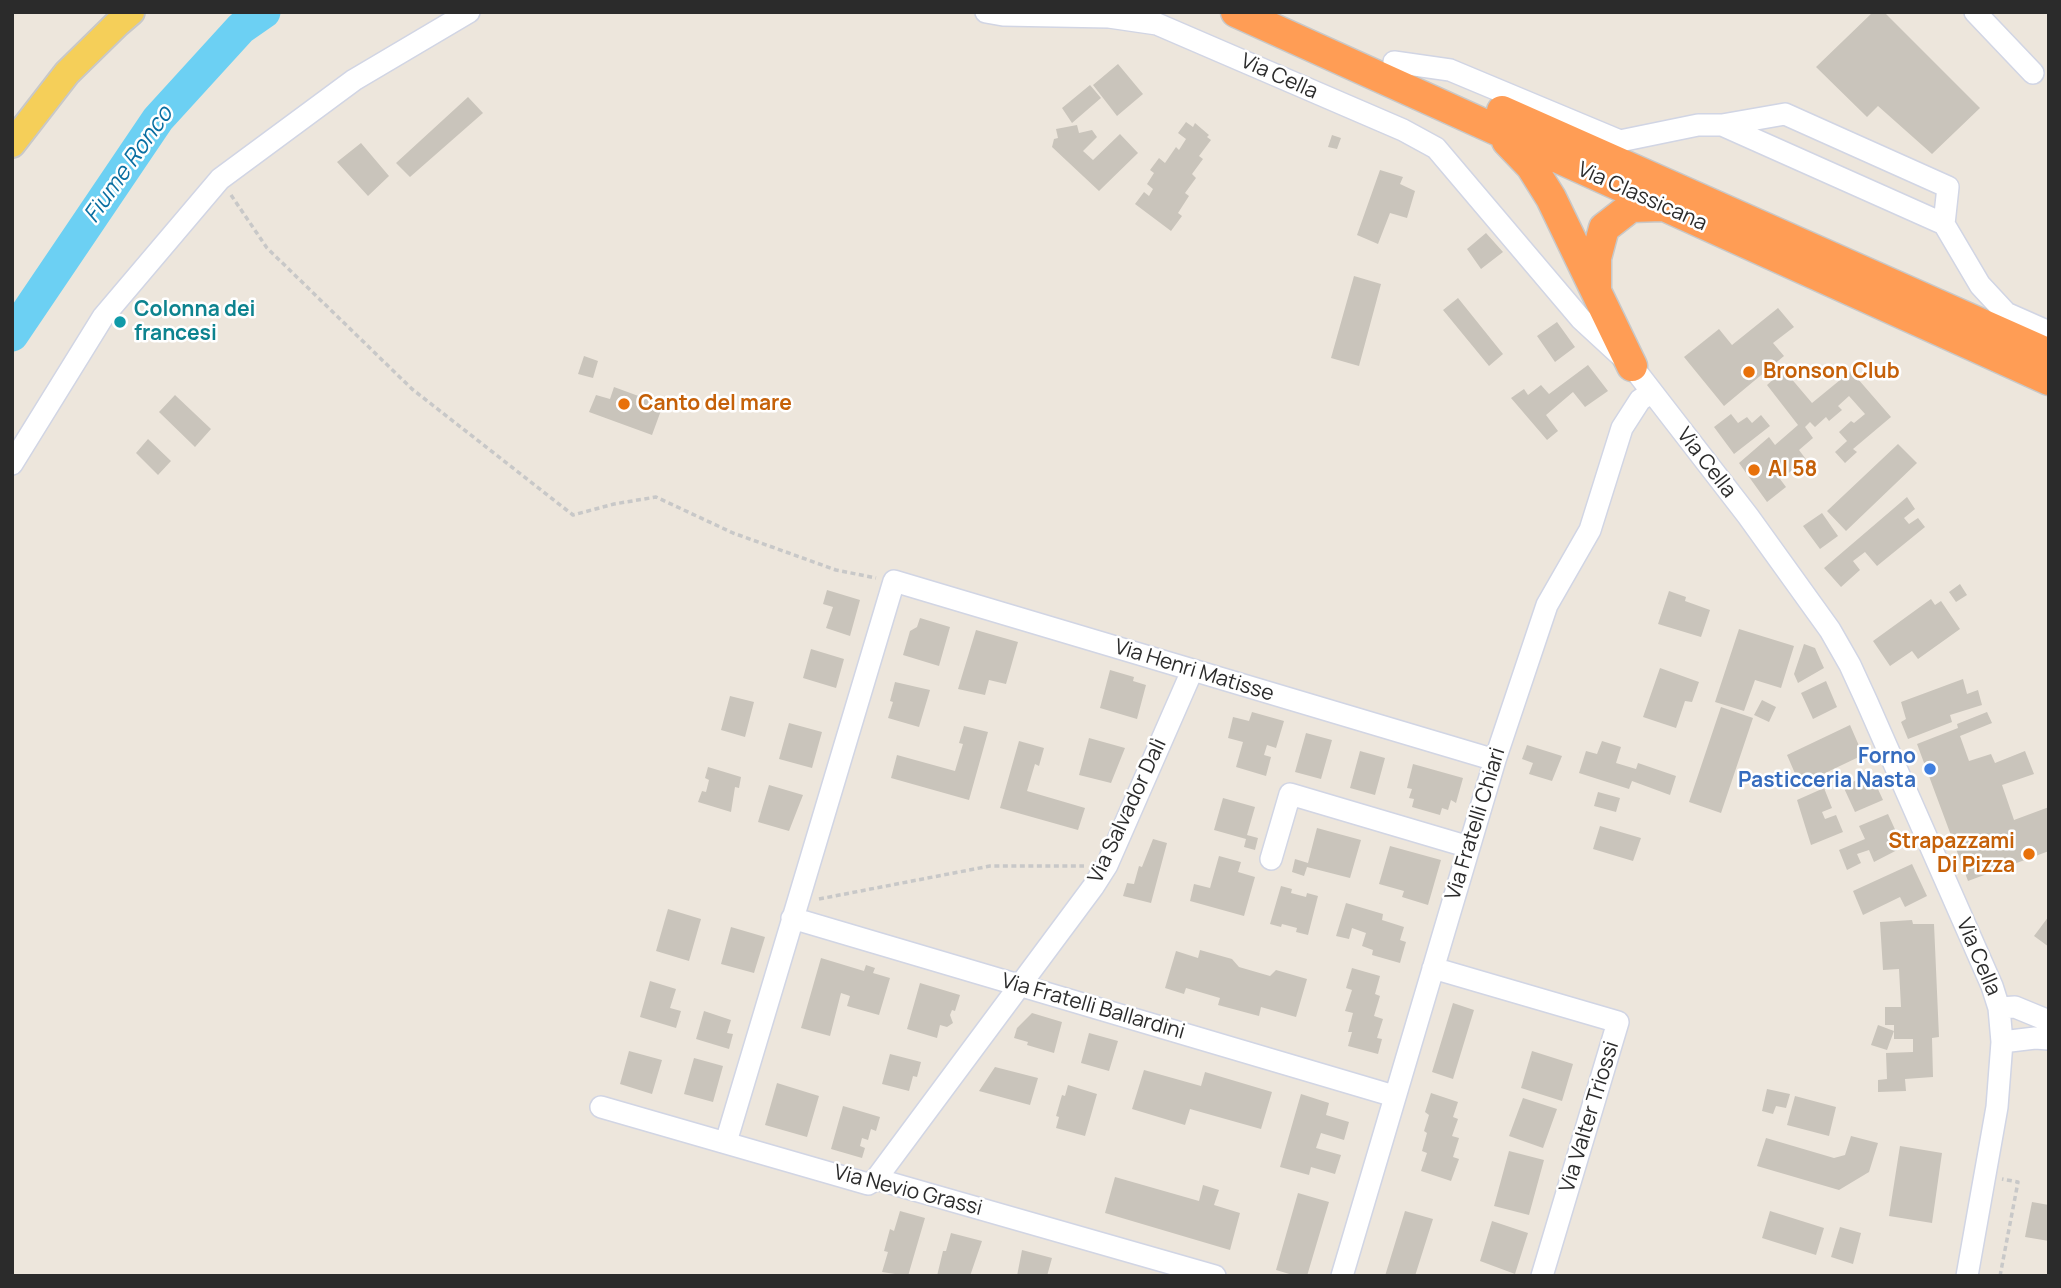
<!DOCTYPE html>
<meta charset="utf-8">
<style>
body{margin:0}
#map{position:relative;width:2061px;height:1288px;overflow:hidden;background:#ede6dc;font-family:Manrope,sans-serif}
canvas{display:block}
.frame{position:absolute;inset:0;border:14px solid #2b2b2b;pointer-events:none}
</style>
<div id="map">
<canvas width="2061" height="1288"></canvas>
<div class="frame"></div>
</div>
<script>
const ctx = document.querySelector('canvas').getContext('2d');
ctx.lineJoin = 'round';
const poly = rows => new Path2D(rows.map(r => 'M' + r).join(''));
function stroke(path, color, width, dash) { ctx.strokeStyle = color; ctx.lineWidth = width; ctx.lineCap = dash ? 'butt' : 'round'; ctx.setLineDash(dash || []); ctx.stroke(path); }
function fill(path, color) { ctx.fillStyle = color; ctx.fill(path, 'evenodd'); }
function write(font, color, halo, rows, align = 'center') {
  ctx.font = font + ' Manrope,sans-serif'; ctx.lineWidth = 5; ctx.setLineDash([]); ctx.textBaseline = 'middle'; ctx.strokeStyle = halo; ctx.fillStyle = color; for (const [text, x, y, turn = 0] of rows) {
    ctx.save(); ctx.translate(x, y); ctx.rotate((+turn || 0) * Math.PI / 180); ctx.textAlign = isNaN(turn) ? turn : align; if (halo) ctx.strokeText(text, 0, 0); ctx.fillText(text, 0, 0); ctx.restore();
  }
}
const river = poly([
 [12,335,158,119,241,28,264,12]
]);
const building = poly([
 [1873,12,1884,12,1980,108,1932,154,1878,106,1867,117,1816,67],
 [1118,64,1143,94,1117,116,1093,85],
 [1090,85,1101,98,1072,123,1062,108],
 [468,97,483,113,410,177,396,163],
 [1186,122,1193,127,1195,123,1209,135,1207,137,1211,140,1199,156,1203,159,1192,174,1196,178,1185,193,1189,196,1178,213,1182,216,1171,231,1135,204,1144,192,1149,196,1153,189,1147,184,1154,173,1150,170,1159,158,1165,163,1176,147,1179,150,1186,139,1178,133],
 [1077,125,1079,133,1092,130,1097,137,1083,151,1093,160,1120,134,1138,153,1099,191,1052,147,1054,139,1058,138,1056,129],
 [1332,135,1341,138,1337,149,1328,147],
 [361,143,389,176,368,196,337,162],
 [1380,170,1403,177,1400,184,1415,191,1407,218,1390,213,1378,244,1357,235],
 [1486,233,1503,252,1481,269,1467,249],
 [1354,276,1381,284,1359,366,1331,358],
 [1458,298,1503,354,1489,366,1443,310],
 [1778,308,1794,327,1773,343,1784,356,1724,406,1684,357,1719,329,1732,345],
 [1557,322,1575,347,1555,362,1537,336],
 [584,356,598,361,593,378,578,374],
 [1588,365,1608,391,1585,407,1573,392,1546,415,1558,431,1547,440,1511,398,1524,389,1528,395,1541,385,1549,394],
 [1784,370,1812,403,1851,371,1891,417,1853,449,1857,452,1845,463,1835,452,1847,441,1839,432,1851,421,1854,423,1865,414,1849,396,1838,406,1842,410,1829,421,1826,417,1815,427,1810,422,1805,427,1813,438,1799,450,1811,466,1798,476,1793,470,1780,479,1786,487,1767,502,1739,463,1769,437,1775,445,1798,425,1767,385],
 [614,387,663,405,652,435,589,412,596,395,610,399],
 [175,395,211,429,195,447,159,412],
 [1731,414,1738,423,1747,417,1752,423,1761,415,1770,426,1734,454,1714,427],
 [148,439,171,461,158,475,136,453],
 [1898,444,1917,463,1846,531,1827,511],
 [1907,497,1915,509,1904,518,1909,524,1918,518,1925,527,1877,566,1865,552,1853,561,1860,570,1841,587,1824,568],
 [1822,513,1838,536,1820,549,1803,526],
 [1960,584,1967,595,1956,602,1949,592],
 [827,590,860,600,850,636,826,628,833,607,823,604],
 [1669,591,1686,597,1685,601,1710,610,1701,637,1658,624],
 [1931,599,1935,605,1941,601,1960,629,1918,659,1912,651,1890,666,1873,641],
 [920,618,950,627,939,666,903,655,910,631,917,627],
 [1739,629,1794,646,1781,688,1755,680,1744,711,1715,702],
 [976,630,1018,642,1006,684,989,680,985,695,958,689],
 [1804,644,1815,648,1824,668,1798,683,1794,674],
 [811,649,844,659,836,688,803,678],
 [1660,668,1699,682,1692,702,1685,701,1676,728,1643,717],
 [1110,670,1134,677,1133,681,1146,685,1137,719,1100,708],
 [1963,679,1967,694,1978,690,1982,705,1950,715,1952,722,1908,739,1901,722,1906,719,1901,702],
 [1826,681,1837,707,1813,719,1801,693],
 [895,682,930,690,919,727,888,718,893,702,890,701],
 [730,696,754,702,745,737,721,730],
 [1762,700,1776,707,1769,722,1754,715],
 [1721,707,1753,718,1721,813,1689,802],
 [1252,712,1284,721,1276,748,1267,745,1264,755,1271,757,1266,776,1236,767,1243,742,1228,738,1233,717,1249,721],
 [1987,712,1992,723,1960,736,1969,761,1991,754,1995,763,2025,751,2034,774,2002,785,2014,820,2049,807,2049,851,1968,881,1917,744,1958,728,1957,724],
 [789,723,822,732,812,768,779,759],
 [1850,725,1863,755,1800,785,1787,755],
 [964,726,988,732,969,800,891,778,897,755,955,771,963,744,959,743],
 [1306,733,1332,740,1321,779,1295,772],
 [1089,738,1125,748,1111,783,1079,775],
 [1019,741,1044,748,1039,766,1035,764,1027,791,1085,808,1078,830,1000,808],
 [1602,741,1621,747,1616,763,1636,769,1638,763,1676,776,1670,795,1632,781,1629,789,1579,773,1586,751,1597,754],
 [1527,745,1562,756,1552,781,1529,774,1533,763,1522,759],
 [1360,751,1385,758,1375,795,1350,788],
 [1413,764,1463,778,1456,803,1451,800,1448,810,1442,808,1440,815,1412,807,1414,799,1409,798,1412,789,1407,788],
 [708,767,741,777,739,788,735,787,731,812,698,802,702,791,706,792,709,780,705,778],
 [1871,774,1883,800,1855,812,1843,786],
 [769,785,803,795,789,831,758,822],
 [1824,788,1832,808,1822,812,1825,819,1836,815,1843,832,1811,845,1797,800],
 [1598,792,1620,798,1616,812,1594,806],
 [1223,798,1255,807,1247,835,1258,838,1255,850,1244,847,1246,839,1214,830],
 [1888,814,1903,847,1874,862,1869,850,1857,854,1861,863,1847,870,1839,850,1865,839,1859,826],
 [1600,826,1641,838,1633,861,1593,849],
 [1317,828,1361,840,1350,878,1307,867,1304,876,1292,872,1295,859,1308,863],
 [1153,839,1167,843,1151,903,1123,896,1127,883,1134,884,1139,866,1142,867],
 [1390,846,1441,860,1428,905,1402,897,1404,891,1379,884],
 [1219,856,1241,862,1238,872,1255,877,1244,916,1190,901,1194,884,1210,888],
 [1912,864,1927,896,1905,907,1900,897,1863,915,1853,891],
 [1281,886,1292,889,1291,893,1306,897,1307,893,1318,896,1308,935,1296,932,1297,928,1282,924,1281,927,1270,924],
 [1346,903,1383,914,1382,920,1404,927,1400,940,1406,942,1400,963,1372,955,1373,950,1362,946,1366,933,1352,928,1349,939,1336,936],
 [668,909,701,919,689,961,656,951],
 [2049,916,2049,947,2034,936],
 [1912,920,1913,924,1934,924,1939,1037,1932,1038,1933,1077,1905,1079,1906,1091,1878,1092,1878,1080,1887,1079,1886,1053,1913,1052,1913,1039,1894,1039,1894,1025,1885,1025,1885,1007,1901,1007,1899,969,1883,970,1880,922],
 [731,927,765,937,754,973,721,964],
 [1200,950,1232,959,1239,967,1270,976,1276,970,1307,979,1296,1017,1261,1007,1259,1016,1218,1005,1220,998,1186,988,1184,994,1165,988,1176,951,1198,958],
 [821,958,864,971,866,965,875,968,873,973,890,978,879,1015,847,1006,850,996,841,993,830,1036,801,1028],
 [1352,968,1380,976,1375,994,1380,996,1374,1016,1383,1019,1377,1038,1382,1039,1378,1054,1348,1046,1352,1032,1348,1032,1353,1013,1345,1011,1352,990,1346,988],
 [650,981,676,989,670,1008,681,1011,676,1028,640,1017],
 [920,983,960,995,955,1011,952,1010,950,1015,953,1023,947,1027,940,1025,937,1038,907,1029],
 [1453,1003,1474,1010,1453,1079,1432,1072],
 [704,1011,731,1020,727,1033,733,1034,729,1049,696,1039],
 [1032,1013,1062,1022,1054,1053,1027,1045,1028,1042,1014,1038,1017,1028],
 [1878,1025,1894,1031,1887,1050,1871,1045],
 [1089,1033,1118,1041,1109,1071,1081,1063],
 [629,1051,662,1060,652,1094,620,1084],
 [1532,1051,1573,1064,1562,1101,1521,1088],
 [890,1054,921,1062,917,1077,913,1076,909,1091,882,1084],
 [694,1058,723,1066,713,1102,684,1094],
 [995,1067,1038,1078,1030,1105,979,1091],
 [1144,1070,1201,1086,1205,1072,1272,1092,1261,1129,1190,1109,1185,1125,1132,1109],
 [777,1083,819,1096,807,1137,765,1125],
 [1068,1085,1097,1094,1085,1136,1056,1128,1059,1117,1056,1116,1062,1095,1065,1096],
 [1767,1089,1790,1094,1786,1108,1776,1106,1773,1114,1762,1111],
 [1431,1093,1458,1102,1453,1117,1458,1119,1452,1136,1459,1138,1453,1157,1459,1159,1451,1181,1421,1171,1427,1153,1422,1151,1427,1133,1424,1131,1429,1115,1425,1112],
 [1301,1094,1329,1103,1326,1115,1349,1122,1344,1140,1321,1133,1316,1148,1341,1155,1335,1174,1311,1167,1309,1175,1280,1167],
 [1795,1096,1836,1107,1829,1136,1787,1125],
 [1523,1098,1557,1109,1543,1148,1509,1136],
 [843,1106,880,1117,876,1131,871,1129,868,1140,862,1138,860,1146,865,1148,862,1158,831,1149],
 [1851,1136,1878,1143,1869,1172,1839,1190,1757,1166,1766,1138,1834,1158,1845,1155],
 [1900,1146,1942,1153,1932,1223,1889,1216],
 [1509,1151,1544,1160,1529,1215,1494,1206],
 [1115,1177,1199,1201,1203,1185,1219,1190,1214,1205,1240,1213,1230,1250,1105,1213],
 [1298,1193,1329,1202,1307,1276,1296,1276,1276,1270],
 [2032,1202,2049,1205,2049,1241,2025,1237],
 [900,1211,925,1218,908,1276,882,1272,888,1252,884,1251,890,1229,894,1231],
 [1405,1211,1433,1219,1415,1276,1385,1276],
 [1770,1211,1824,1228,1816,1255,1762,1238],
 [1492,1221,1528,1233,1515,1274,1480,1261],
 [1840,1227,1861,1233,1853,1264,1831,1257],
 [951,1233,982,1241,970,1276,937,1276,943,1251,946,1251],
 [1022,1250,1052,1258,1047,1276,1017,1276]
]);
const path = poly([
 [231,195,267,248,412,389,573,515,614,504,656,497,733,533,836,570,876,578],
 [819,899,990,866,1084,866],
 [2000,1276,2018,1182,2002,1179]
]);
const minor = poly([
 [986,12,1003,15,1109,17,1157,24,1403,130,1436,148,1581,319,1632,366,1748,516,1830,630,1850,665,1867,702,1992,986,1999,1008,2002,1042,1997,1107,1967,1276],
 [1975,12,2033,73],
 [1394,62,1450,70,1620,141,1698,125,1722,125,1944,224,1980,285,2006,313,2049,332],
 [1722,125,1785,114,1948,187,1944,224],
 [12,464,103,317,220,179,354,80,469,12],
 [1271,859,1290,794,1469,847],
 [792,918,1394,1096],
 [1433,968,1618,1022,1542,1276],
 [1999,1008,2015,1007,2049,1021],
 [2002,1042,2035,1038,2049,1039],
 [601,1107,868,1184,876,1179,1215,1276],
 [726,1142,894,581,1495,760],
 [876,1179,1093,887,1107,865,1192,671],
 [1342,1276,1495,760,1547,605,1590,530,1622,428,1640,400,1652,392]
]);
const major = poly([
 [12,144,67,73,117,24,131,12]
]);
const highway = poly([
 [1236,12,2049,380],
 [1502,111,2049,354],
 [1507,141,1531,166,1551,198,1632,366],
 [1596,291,1596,258,1604,228,1631,207,1662,206]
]);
const markers = [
 [120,322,7,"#0f9aa8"],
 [1749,372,7,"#e8710a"],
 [624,404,7,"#e8710a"],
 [1754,470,7,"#e8710a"],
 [1930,769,7,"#3f7fe0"],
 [2029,854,7,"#e8710a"]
];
const streetNames = [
 ["Via Cella",1279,77,24],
 ["Via Classicana",1642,197,24],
 ["Via Cella",1706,463,52],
 ["Via Henri Matisse",1194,671,17],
 ["Via Salvador Dalì",1128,811,-65],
 ["Via Fratelli Chiari",1476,824,-73],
 ["Via Cella",1978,957,67],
 ["Via Fratelli Ballardini",1093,1007,16],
 ["Via Valter Triossi",1590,1117,-73],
 ["Via Nevio Grassi",908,1191,14]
];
const cultureNames = [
 ["Colonna dei",134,310],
 ["francesi",134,334]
];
const foodNames = [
 ["Bronson Club",1763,372],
 ["Canto del mare",638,404],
 ["Al 58",1768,470],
 ["Strapazzami",2015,842,"right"],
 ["Di Pizza",2015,866,"right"]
];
const shopNames = [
 ["Forno",1916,757],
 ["Pasticceria Nasta",1916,781]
];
const waterNames = [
 ["Fiume Ronco",129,165,-55]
];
stroke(river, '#6cd0f3', 33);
fill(building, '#c9c4bb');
stroke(minor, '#d1d5e4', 24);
stroke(major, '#c8c8c8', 30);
stroke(highway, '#c8c8c8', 33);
stroke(path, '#c8c8c8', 3.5, [5, 3.5]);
stroke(minor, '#fff', 21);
stroke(major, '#f5cf59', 26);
stroke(highway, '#ff9d55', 30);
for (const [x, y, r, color] of markers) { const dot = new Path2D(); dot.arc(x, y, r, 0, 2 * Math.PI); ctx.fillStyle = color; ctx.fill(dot); stroke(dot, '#fff', 2.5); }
write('21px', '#2b2b2b', '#fff', streetNames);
write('bold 21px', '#0d838f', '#fff', cultureNames, 'left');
write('bold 21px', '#c56008', '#fff', foodNames, 'left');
write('bold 21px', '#366cbe', '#fff', shopNames, 'right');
write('italic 23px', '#096ea1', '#fff', waterNames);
</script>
